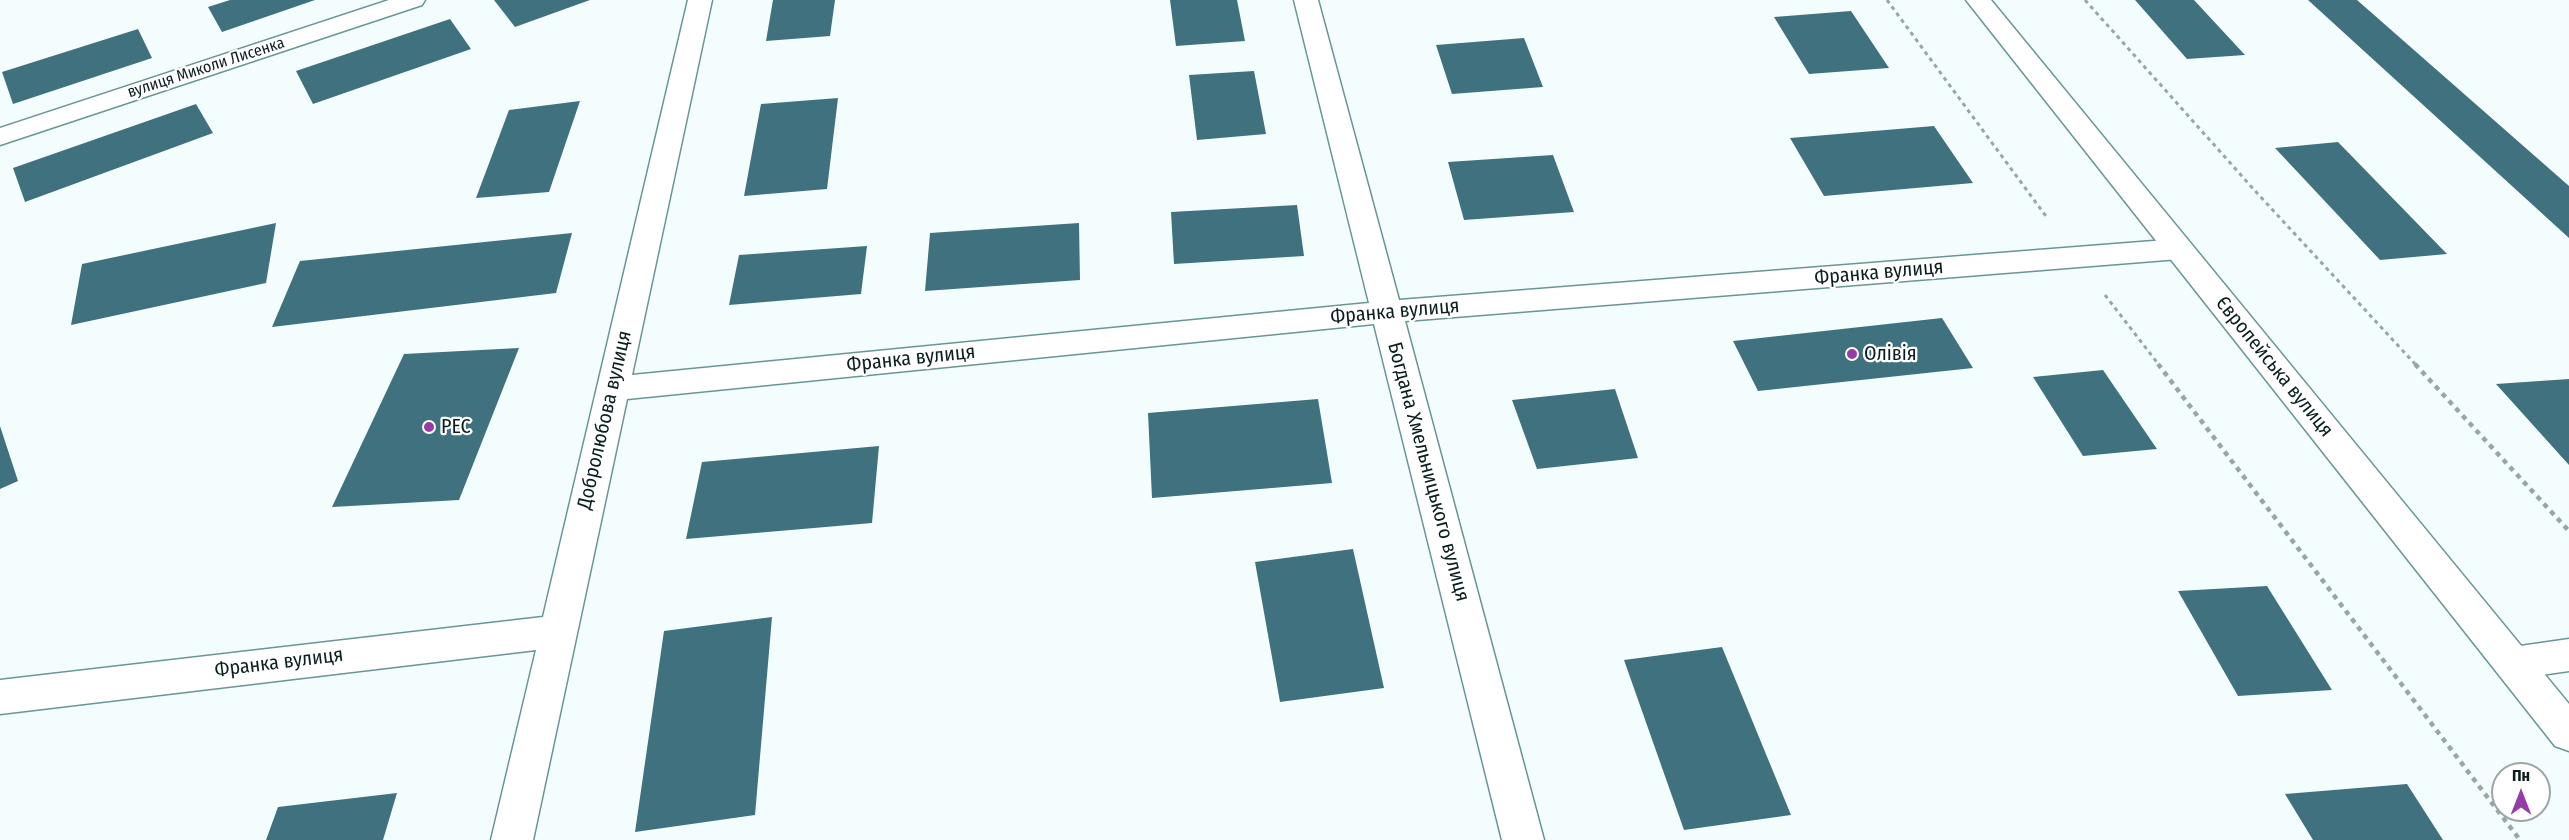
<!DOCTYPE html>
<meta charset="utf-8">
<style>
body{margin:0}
#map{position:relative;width:2569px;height:840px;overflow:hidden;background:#f4fdfd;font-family:"Fira Sans Condensed",sans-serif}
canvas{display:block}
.north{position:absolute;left:2491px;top:762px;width:60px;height:60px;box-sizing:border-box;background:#fff;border:2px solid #9ea5a5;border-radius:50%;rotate:0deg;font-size:16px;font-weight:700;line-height:24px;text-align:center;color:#0c1e1e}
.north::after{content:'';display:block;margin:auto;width:21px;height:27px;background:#963ca7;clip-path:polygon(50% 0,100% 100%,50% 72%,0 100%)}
</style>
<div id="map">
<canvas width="2569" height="840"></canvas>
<div class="north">Пн</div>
</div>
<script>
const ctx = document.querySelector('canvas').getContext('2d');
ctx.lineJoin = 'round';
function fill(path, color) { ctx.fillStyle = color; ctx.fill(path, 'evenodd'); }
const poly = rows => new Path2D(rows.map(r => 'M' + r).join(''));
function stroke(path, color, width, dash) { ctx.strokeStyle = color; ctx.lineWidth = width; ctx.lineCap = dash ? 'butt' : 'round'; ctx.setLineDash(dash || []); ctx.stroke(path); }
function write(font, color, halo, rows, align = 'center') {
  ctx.font = font + ' "Fira Sans Condensed",sans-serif'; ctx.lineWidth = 4.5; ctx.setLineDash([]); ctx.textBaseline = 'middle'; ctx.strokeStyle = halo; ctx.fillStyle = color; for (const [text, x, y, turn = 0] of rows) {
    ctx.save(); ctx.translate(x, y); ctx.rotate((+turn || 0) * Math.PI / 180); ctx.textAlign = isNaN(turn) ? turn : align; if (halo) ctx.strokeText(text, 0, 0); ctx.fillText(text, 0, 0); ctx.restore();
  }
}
const building = poly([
 [230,0,315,0,222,32,208,7],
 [494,0,590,0,515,27],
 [773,0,835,0,830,36,766,41],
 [1170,0,1237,0,1245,41,1176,46],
 [2135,0,2194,0,2245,55,2187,59],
 [2308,0,2357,0,2569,186,2569,238],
 [1851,11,1889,68,1809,74,1774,17],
 [450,19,471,49,313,104,296,71],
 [138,29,152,58,13,104,2,72],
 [1524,38,1543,87,1452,94,1436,45],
 [1254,71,1266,134,1197,140,1189,75],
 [838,98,827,189,744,196,761,104],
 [580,101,549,192,476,198,509,110],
 [196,104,213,133,25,202,13,168],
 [1934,126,1973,183,1824,196,1790,138],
 [2338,142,2447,254,2380,260,2275,148],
 [1553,155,1574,212,1464,220,1448,162],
 [1297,205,1304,256,1174,264,1171,212],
 [276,223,266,283,71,325,82,264],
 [1079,223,1080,280,925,291,930,233],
 [572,233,556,293,272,327,300,261],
 [867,246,861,294,729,305,739,255],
 [1942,318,1973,368,1758,391,1733,341],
 [519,348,459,500,332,507,404,354],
 [2103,370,2157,449,2083,456,2033,377],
 [2569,379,2569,465,2496,384],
 [1615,389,1638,458,1537,469,1512,400],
 [1318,399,1332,483,1152,498,1148,413],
 [0,426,18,481,0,489],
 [879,446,872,523,686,539,702,462],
 [1353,549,1384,688,1280,702,1255,562],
 [2267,586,2332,690,2238,696,2178,591],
 [772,617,755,815,635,832,664,631],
 [1722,647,1791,815,1684,830,1624,660],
 [2407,784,2443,840,2313,840,2285,794],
 [397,793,383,840,266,840,278,807]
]);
const pathFar1 = poly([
 [1887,0,2048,219],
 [2085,0,2257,193,2416,365],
 [2105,295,2159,365]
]);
const path = poly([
 [2158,364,2520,840],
 [2415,364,2569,531]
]);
const minor = poly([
 [389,0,425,0,422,5,0,145,0,128,389,0],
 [688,0,712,0,632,375,1369,303,1294,0,1318,0,1399,300,2179,239,2189,242,2194,249,2189,256,2179,259,1405,321,1544,840,1502,840,1374,324,627,399,533,840,491,840,536,650,0,714,0,680,543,617,688,0],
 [2569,639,2569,671,2513,679,2500,675,2494,663,2500,651,2513,647,2569,639]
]);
const tertiary = poly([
 [1966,0,1991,0,2569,704,2569,751,2555,746,1966,0]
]);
const markers = [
 [1852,354,6,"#963ca7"],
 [429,427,6,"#963ca7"]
];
const farStreetnames = [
 ["вулиця Миколи Лисенка",206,68,-18]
];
const streetNames = [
 ["Франка вулиця",1879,273,-5],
 ["Франка вулиця",1395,312,-5],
 ["Франка вулиця",911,359,-6],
 ["Європейська вулиця",2274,367,51],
 ["Добролюбова вулиця",605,420,-77],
 ["Богдана Хмельницького вулиця",1428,472,75],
 ["Франка вулиця",279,663,-7]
];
const poiNames = [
 ["Олівія",1864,354],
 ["РЕС",441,427]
];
fill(building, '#3f717f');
stroke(minor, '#6a9594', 3);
stroke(tertiary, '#6a9594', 3);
stroke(pathFar1, '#99a6a6', 3, [4, 4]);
stroke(path, '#99a6a6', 4.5, [5, 5]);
fill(minor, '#fff');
fill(tertiary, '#fff');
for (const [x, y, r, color] of markers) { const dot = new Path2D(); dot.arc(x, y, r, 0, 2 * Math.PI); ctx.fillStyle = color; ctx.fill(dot); stroke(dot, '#fff', 2); }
write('16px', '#0c1e1e', '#fff', farStreetnames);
write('20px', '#0c1e1e', '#fff', streetNames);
write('20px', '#0c1e1e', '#fff', poiNames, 'left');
</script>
